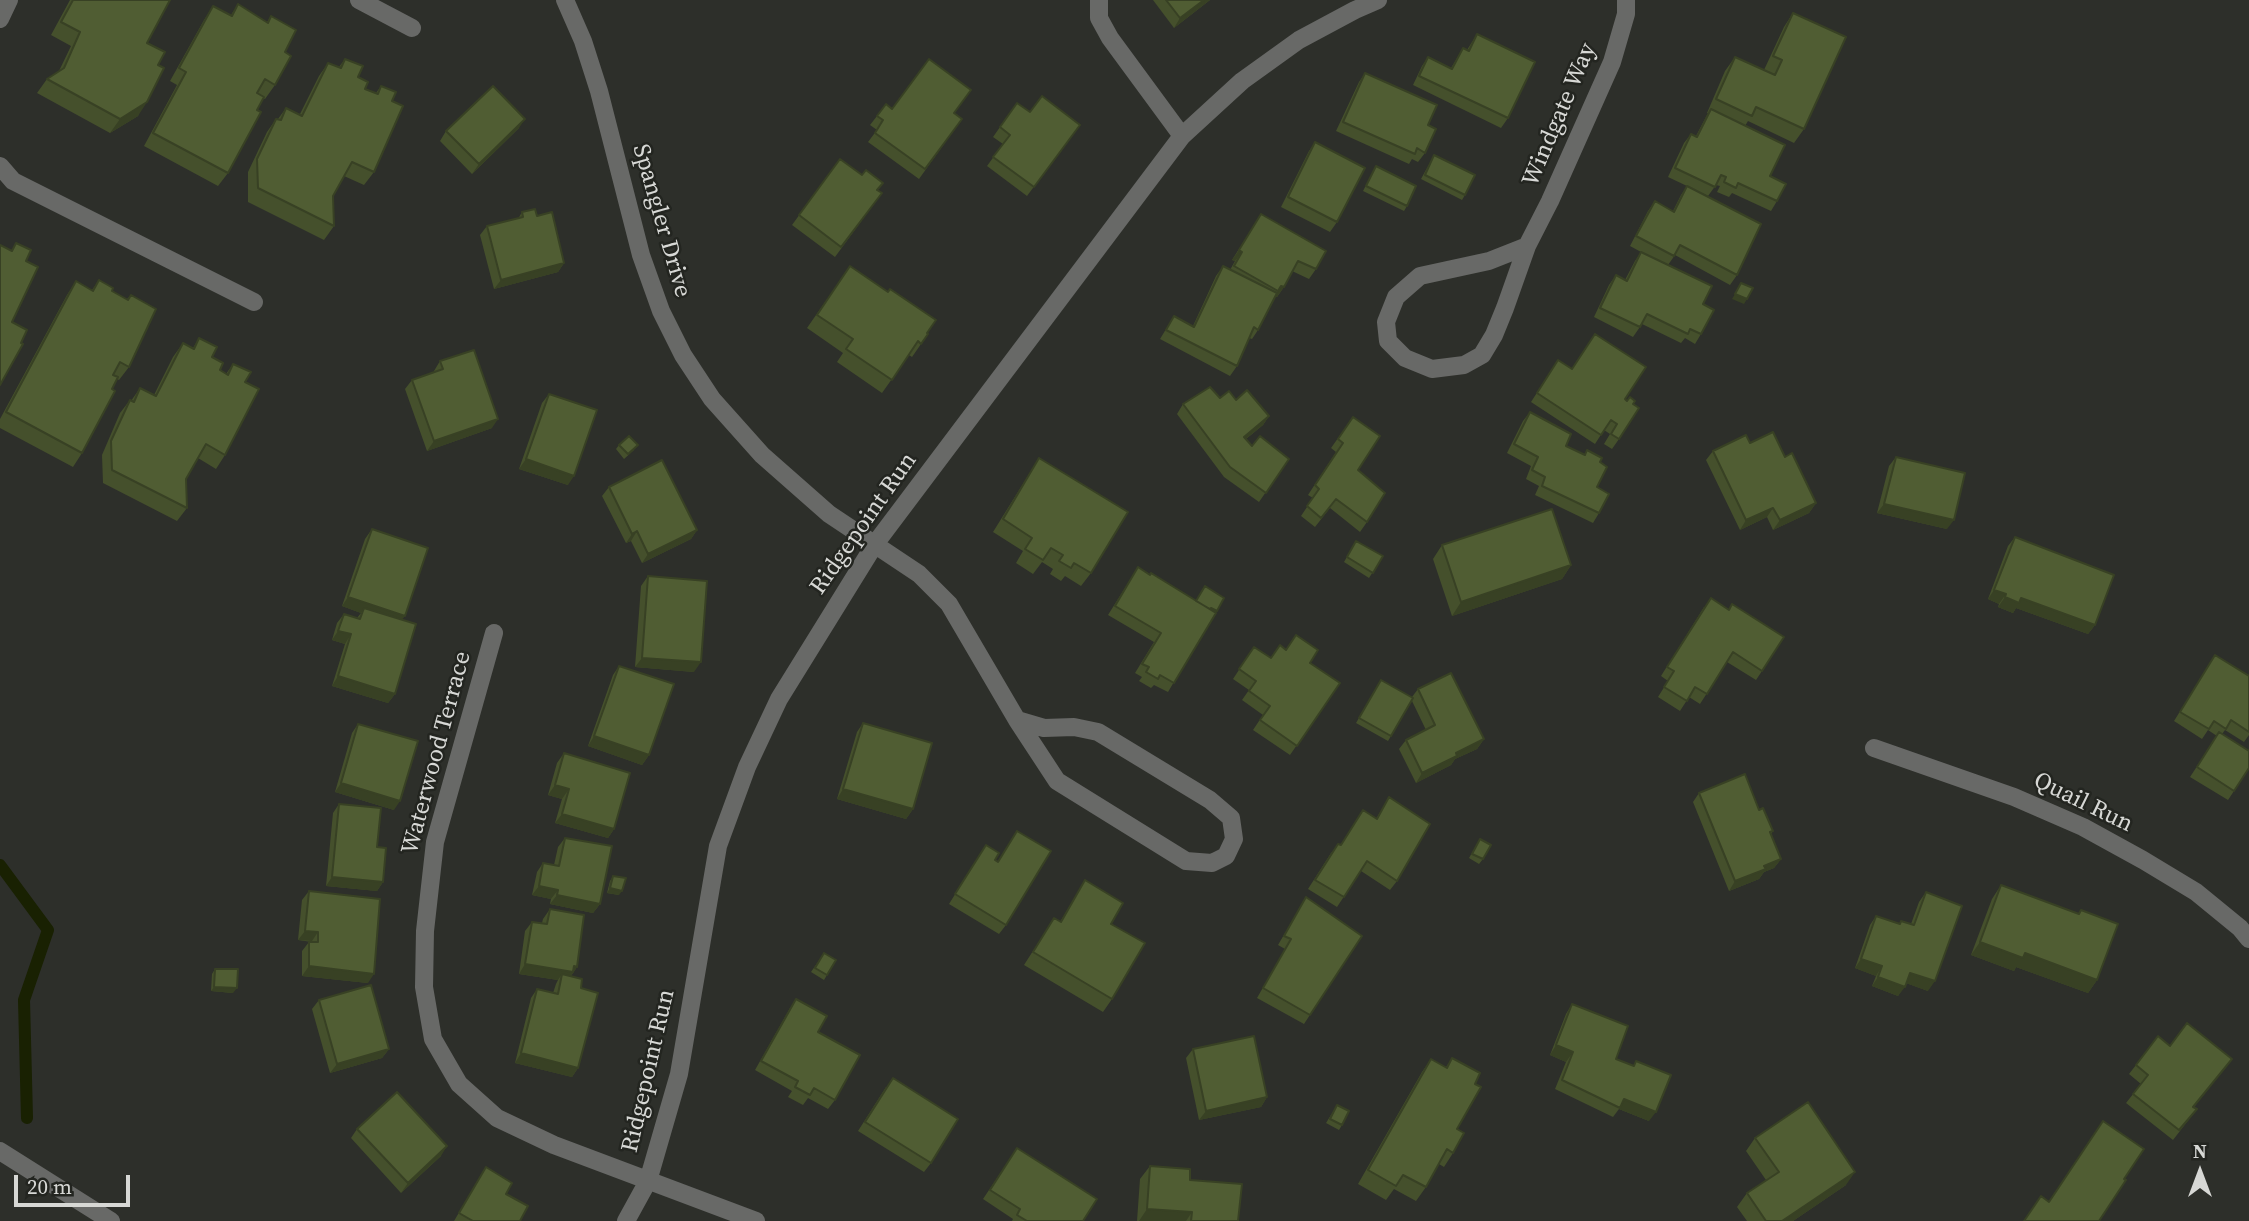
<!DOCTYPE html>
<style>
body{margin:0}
#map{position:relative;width:2249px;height:1221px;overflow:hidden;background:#2d2f2a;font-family:"Source Serif 4",serif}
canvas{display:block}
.north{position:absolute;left:2165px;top:1137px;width:70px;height:70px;-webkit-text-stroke:5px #232520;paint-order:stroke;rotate:0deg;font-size:19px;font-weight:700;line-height:28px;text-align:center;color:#d7d8d5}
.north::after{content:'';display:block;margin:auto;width:24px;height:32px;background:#d7d8d5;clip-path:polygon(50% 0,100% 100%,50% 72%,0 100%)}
.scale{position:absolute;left:14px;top:1175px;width:116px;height:32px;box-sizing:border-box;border:4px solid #d7d8d5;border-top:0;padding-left:9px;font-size:21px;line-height:24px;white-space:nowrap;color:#d7d8d5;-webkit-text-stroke:5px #232520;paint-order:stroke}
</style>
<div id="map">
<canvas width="2249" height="1221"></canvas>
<div class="north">N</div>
<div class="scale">20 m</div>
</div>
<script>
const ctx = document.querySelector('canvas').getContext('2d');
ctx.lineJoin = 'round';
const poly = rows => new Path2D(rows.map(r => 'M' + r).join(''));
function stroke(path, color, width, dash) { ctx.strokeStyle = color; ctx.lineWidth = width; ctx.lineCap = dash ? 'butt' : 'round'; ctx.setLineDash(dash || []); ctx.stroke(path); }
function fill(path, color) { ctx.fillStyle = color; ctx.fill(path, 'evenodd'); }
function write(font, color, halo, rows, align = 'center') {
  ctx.font = font + ' "Source Serif 4",serif'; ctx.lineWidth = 5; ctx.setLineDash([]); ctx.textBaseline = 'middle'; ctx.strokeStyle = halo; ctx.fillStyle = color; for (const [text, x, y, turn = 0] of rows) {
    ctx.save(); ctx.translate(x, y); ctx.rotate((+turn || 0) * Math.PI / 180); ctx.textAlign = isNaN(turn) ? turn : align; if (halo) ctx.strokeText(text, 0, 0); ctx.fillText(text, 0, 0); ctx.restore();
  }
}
const stream = poly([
 [0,865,48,930,24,1000,27,1118]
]);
const minor = poly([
 [359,0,412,28],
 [565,0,583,41,599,91,641,255,661,311,683,355,712,399,762,455,829,514,919,574,949,604,1017,720,1057,781,1186,861,1212,863,1226,856,1234,839,1231,818,1210,800,1098,732,1074,727,1044,728,1017,720],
 [1099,0,1099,18,1110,38,1182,136],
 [0,19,9,0],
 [0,166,13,181,254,302],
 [1527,246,1489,261,1420,276,1396,297,1386,322,1388,341,1405,358,1432,369,1464,365,1482,355,1494,335,1505,308,1527,246,1550,201,1612,62,1626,14,1626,0],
 [494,633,435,842,425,931,424,987,433,1039,459,1084,497,1118,554,1145,756,1221],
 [1874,748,2014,797,2083,827,2143,860,2196,892,2240,928,2249,939],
 [0,1151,111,1221],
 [626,1221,648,1181,679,1074,718,846,747,767,779,699,875,544,1182,136,1242,81,1299,40,1355,10,1378,0]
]);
const wall = poly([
 [70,0,170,0,147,43,158,65,138,116,110,133,37,93,47,79,59,71,71,46,51,35],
 [1153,0,1210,0,1174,28],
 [238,4,267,22,271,16,285,52,275,85,265,99,263,98,228,173,218,186,144,146,177,85,170,81,204,20,213,6,231,15],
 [1793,13,1804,129,1794,143,1748,121,1745,126,1770,176,1777,201,1771,211,1732,193,1729,197,1717,192,1720,186,1716,185,1708,196,1690,188,1737,275,1730,285,1675,255,1668,265,1703,304,1701,334,1695,344,1685,338,1681,343,1642,324,1633,337,1594,317,1609,285,1616,275,1625,280,1635,261,1641,252,1630,246,1648,211,1655,201,1673,211,1681,195,1687,186,1668,177,1684,143,1691,134,1696,136,1708,113,1707,113,1725,71,1735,57,1764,70,1784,27],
 [1477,34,1508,118,1501,128,1413,85,1422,66,1428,57,1451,68,1463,48,1467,50],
 [345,59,365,89,376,93,381,86,392,101,374,172,364,185,344,176,333,196,334,226,324,240,248,202,248,172,267,132,276,119,278,119,286,108,300,114,319,76,328,63,339,67],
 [1365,73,1428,125,1425,153,1418,162,1412,159,1409,164,1336,131,1359,82],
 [1017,103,1030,112,1080,125,1027,196,987,166,1003,144,993,137],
 [892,109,955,114,962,119,919,179,868,142,877,130,870,125,877,116],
 [519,128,472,174,440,141,446,131],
 [1315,142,1337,222,1330,232,1281,207,1309,151],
 [1434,155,1465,195,1462,200,1421,179],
 [840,159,882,193,835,257,792,225],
 [1376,166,1407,206,1404,211,1363,191],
 [522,212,537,216,564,263,558,272,494,289,480,235,487,226,518,219],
 [1261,214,1316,269,1309,279,1292,271,1284,287,1277,297,1275,296,1258,330,1252,339,1249,338,1237,366,1230,376,1160,339,1174,316,1193,326,1216,276,1223,266,1230,270,1235,261,1232,260],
 [850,266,928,334,912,357,909,355,882,393,837,362,843,353,807,328],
 [99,280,112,291,127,299,131,295,129,367,119,380,117,379,82,453,73,467,0,428,0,419,67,295,76,281,92,290],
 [199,338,220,370,226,374,233,364,245,382,225,455,216,469,198,458,186,479,187,508,177,521,103,483,102,455,120,413,130,400,131,401,140,388,154,395,173,357,183,343,193,348],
 [1558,360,1633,404,1619,439,1612,449,1604,444,1610,434,1604,430,1595,444,1531,402],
 [440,361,492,428,427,451,405,389,412,380,434,372,434,371],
 [549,394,568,485,519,469,542,403],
 [1220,398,1236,400,1269,416,1263,425,1246,439,1252,446,1289,459,1259,502,1224,477,1177,414,1183,404],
 [1530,412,1566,446,1584,455,1587,450,1600,462,1597,487,1599,513,1593,523,1535,495,1539,486,1526,479,1531,466,1507,453,1523,421],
 [1353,417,1358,470,1367,522,1360,532,1330,508,1315,527,1301,516,1313,498,1308,495,1336,452,1331,448],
 [1750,443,1785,457,1816,503,1809,513,1773,530,1767,517,1740,530,1706,460,1713,451],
 [619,445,634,450,624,459,616,449],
 [1896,457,1947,529,1877,513,1889,466],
 [1039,458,1091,573,1081,586,1065,576,1061,581,1050,574,1053,569,1042,562,1033,574,1016,563,1023,551,993,532],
 [609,487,697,530,691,539,642,563,631,541,626,543,602,496],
 [372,529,402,620,395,694,388,703,332,686,345,644,332,640,337,623,344,614,357,618,361,613,342,606,365,539],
 [2015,537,2095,625,2088,634,2016,608,2013,613,1998,607,1999,604,1988,599,2008,546],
 [1356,541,1383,556,1369,578,1344,562],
 [1442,545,1571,565,1562,579,1452,616,1433,559],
 [1138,567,1196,601,1224,598,1168,692,1154,685,1151,688,1139,681,1142,677,1135,673,1154,642,1108,615],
 [648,576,694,672,635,667,641,586],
 [1704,607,1762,671,1756,680,1727,662,1700,704,1689,697,1680,711,1658,697,1668,681,1661,676],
 [1254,647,1271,658,1310,663,1340,683,1290,755,1253,730,1263,715,1242,700,1249,690,1233,679],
 [2215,655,2249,676,2249,735,2244,742,2225,730,2222,734,2234,791,2228,800,2190,777,2217,736,2208,730,2202,739,2174,721],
 [619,666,649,755,642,765,588,746,613,675],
 [1381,680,1412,697,1418,689,1484,739,1477,749,1455,759,1451,765,1416,783,1399,749,1406,740,1426,730,1412,701,1388,741,1356,723],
 [863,723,913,809,906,819,837,799,857,732],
 [358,724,394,810,335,792,352,733],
 [564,753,614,829,608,838,555,823,562,799,548,795,557,763],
 [1699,793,1759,810,1773,831,1771,834,1781,859,1774,868,1764,872,1759,879,1729,891,1693,802],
 [1389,797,1397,881,1390,890,1361,871,1337,907,1308,889,1331,853,1340,845,1376,819],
 [339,804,377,847,383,882,377,891,326,886,333,813],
 [1017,831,1006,925,999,934,949,904,986,845,995,860,998,861],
 [565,838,600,904,593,913,550,904,551,899,532,895,537,872,543,863,554,865,558,847],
 [1480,839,1483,859,1479,864,1469,858],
 [613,876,619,895,607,893,610,881],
 [1085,880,1111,924,1112,999,1103,1012,1024,965,1054,918,1060,922],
 [2001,885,2079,914,2081,910,2097,980,2088,993,2016,967,2014,971,1971,955,1992,899],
 [309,891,368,983,302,976,302,951,309,942,312,942,298,940,302,900],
 [1926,892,1928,991,1906,983,1898,996,1872,986,1876,976,1855,968,1870,925,1876,916,1899,924,1901,921,1911,924,1919,902],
 [1306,897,1362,936,1304,1024,1257,998,1285,949,1278,945],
 [550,909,577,967,571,976,581,988,578,1068,572,1077,515,1063,531,998,537,989,553,993,556,984,558,980,519,974,525,931,532,922,542,923,543,919],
 [824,953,836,960,824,980,811,972],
 [215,969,233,993,211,991,212,974],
 [796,999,818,1032,835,1100,828,1109,808,1098,803,1105,788,1097,792,1091,755,1070,790,1008],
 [319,1000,389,1049,382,1058,330,1073,312,1009],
 [1572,1004,1616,1059,1633,1066,1636,1061,1649,1121,1619,1109,1613,1117,1555,1089,1566,1062,1550,1055,1566,1014],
 [2170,1046,2232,1059,2194,1107,2197,1109,2173,1140,2126,1103,2141,1084,2129,1074,2136,1065],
 [1193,1049,1267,1097,1261,1107,1199,1120,1186,1058],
 [1452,1058,1457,1129,1453,1153,1444,1167,1439,1164,1426,1187,1416,1201,1394,1189,1386,1200,1358,1184,1422,1072,1431,1059,1446,1067],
 [886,1087,931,1163,924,1172,858,1131],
 [1337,1105,1342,1125,1339,1130,1326,1123],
 [357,1129,441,1156,401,1193,351,1138],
 [1755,1138,1846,1185,1793,1221,1747,1221,1737,1207,1747,1193,1766,1180,1746,1151],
 [1017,1148,1083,1221,1012,1221,1013,1219,983,1199],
 [1150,1166,1190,1180,1238,1221,1137,1221,1140,1179],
 [486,1167,506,1194,520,1221,454,1221]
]);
const shadedWall = poly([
 [1204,0,1210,0,1174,28,1180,18],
 [147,102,138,116,110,133,120,119],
 [525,119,519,128,472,174,479,164],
 [1239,250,1242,252,1235,261,1232,260],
 [564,263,558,272,494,289,501,280],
 [1281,286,1284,287,1277,297,1275,296],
 [1735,294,1747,299,1744,304,1732,299],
 [1269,416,1263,425,1237,446,1244,437],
 [498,419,492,428,427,451,434,441],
 [526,459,574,476,568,485,519,469],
 [1816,503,1809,513,1773,530,1780,520],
 [1884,504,1954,520,1947,529,1877,513],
 [1773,508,1767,517,1740,530,1746,520],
 [697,530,691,539,642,563,648,554],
 [637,531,631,541,626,543,632,534],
 [1571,565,1562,579,1452,616,1461,602],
 [1994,590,2006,594,1999,604,1988,599],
 [348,597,405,616,398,625,364,608,361,613,342,606],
 [2005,597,2021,598,2095,625,2088,634,2016,608,2013,613,1998,607],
 [338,631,351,634,345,644,332,640],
 [642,658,701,662,694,672,635,667],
 [338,676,395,694,388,703,332,686],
 [594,736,649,755,642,765,588,746],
 [1484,739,1477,749,1455,759,1451,765,1416,783,1422,773,1456,753],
 [341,783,400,801,394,810,335,792],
 [555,785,569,789,562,799,548,795],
 [843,789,913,809,906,819,837,799],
 [562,814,614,829,608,838,555,823],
 [1781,859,1774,868,1764,872,1759,879,1729,891,1735,881,1764,866],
 [332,877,383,882,377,891,326,886],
 [539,886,558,890,551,899,532,895],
 [610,888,622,891,619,895,607,893],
 [557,895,600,904,593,913,550,904],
 [305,931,318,932,312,941,298,940],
 [1980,942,2025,953,2097,980,2088,993,2016,967,2014,971,1971,955],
 [1861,959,1882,966,1876,976,1855,968],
 [525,964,574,966,577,967,571,976,562,974,558,980,519,974],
 [309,966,374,974,368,983,302,976],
 [1910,973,1935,981,1928,991,1903,982],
 [1878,977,1905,987,1898,996,1872,986],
 [214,987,237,988,233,993,211,991],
 [1556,1045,1573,1052,1566,1062,1550,1055],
 [389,1049,382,1058,330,1073,337,1064],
 [521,1053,578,1068,572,1077,515,1063],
 [1267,1097,1261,1107,1199,1120,1206,1111],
 [1624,1099,1656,1112,1649,1121,1619,1109],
 [447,1146,441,1156,401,1193,408,1183],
 [1855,1172,1846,1185,1793,1221,1782,1221],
 [1147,1209,1192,1212,1186,1221,1139,1221]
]);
const building = poly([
 [73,0,170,0,147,43,165,52,158,65,164,68,147,102,120,119,47,79,64,68,80,32,61,22,73,0],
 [1166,0,1204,0,1180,18,1166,0],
 [238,4,268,23,271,16,296,30,285,52,291,56,275,85,265,79,257,93,264,97,257,110,261,112,228,173,153,133,186,72,179,68,213,6,232,16,238,4],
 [1793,13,1846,37,1804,129,1756,107,1752,116,1716,99,1735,57,1775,75,1782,60,1773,56,1793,13],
 [1477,34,1535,62,1508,118,1419,76,1428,57,1452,69,1463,48,1469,51,1477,34],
 [345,59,363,66,358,77,368,82,365,89,378,94,381,86,396,92,392,101,403,106,374,172,352,162,333,196,334,226,258,188,257,159,276,119,281,120,286,108,302,116,328,63,341,68,345,59],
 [929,59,971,90,954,113,962,119,925,169,875,133,883,120,877,116,886,104,892,109,929,59],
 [1365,73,1437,105,1428,125,1436,129,1425,153,1417,148,1415,154,1343,122,1365,73],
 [493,86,525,119,479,164,446,131,493,86],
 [1042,96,1080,125,1034,187,993,157,1010,135,1000,127,1017,103,1030,112,1042,96],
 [1711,109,1785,145,1770,176,1786,184,1777,201,1738,183,1736,188,1724,182,1726,177,1721,175,1715,187,1675,168,1691,134,1697,137,1711,109],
 [1315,142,1365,168,1337,222,1288,197,1315,142],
 [1434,155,1475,175,1465,195,1425,175,1434,155],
 [840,159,862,175,866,170,883,183,877,190,882,193,841,247,799,215,840,159],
 [1376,166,1416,186,1407,206,1366,186,1376,166],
 [1687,186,1761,224,1737,275,1680,245,1674,256,1636,236,1655,201,1674,212,1687,186],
 [535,209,537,216,552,212,564,263,501,280,487,226,523,217,522,212,535,209],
 [1261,214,1326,251,1316,269,1298,261,1284,287,1281,286,1278,291,1234,266,1242,252,1239,250,1261,214],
 [16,243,31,250,26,261,38,267,12,322,27,330,21,343,23,344,0,385,0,245,12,251,16,243],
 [1641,252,1712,286,1703,304,1714,310,1701,334,1690,329,1688,334,1647,314,1640,327,1600,308,1616,275,1627,281,1641,252],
 [850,266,888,292,890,289,936,320,927,333,928,334,921,344,918,341,892,380,846,349,853,339,817,315,850,266],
 [1223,266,1277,293,1258,330,1254,327,1237,366,1166,330,1174,316,1194,327,1223,266],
 [99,280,113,288,112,291,128,300,131,295,156,309,129,367,120,362,113,375,118,377,112,389,115,391,82,453,6,412,76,281,93,291,99,280],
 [1741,283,1753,288,1747,299,1735,294,1741,283],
 [1595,334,1646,367,1625,399,1627,401,1630,397,1635,401,1633,404,1639,408,1619,439,1611,434,1617,424,1611,420,1601,435,1537,393,1558,360,1572,369,1595,334],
 [199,338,217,347,212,357,223,363,220,370,228,375,233,364,251,372,245,382,259,389,225,455,206,444,186,479,187,508,112,470,111,441,130,400,134,402,140,388,156,396,183,343,194,349,199,338],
 [474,350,498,419,434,441,412,380,443,369,440,361,474,350],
 [1210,387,1220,398,1229,391,1236,400,1247,390,1269,416,1244,437,1252,446,1260,436,1289,459,1266,493,1230,467,1183,404,1210,387],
 [549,394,597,410,574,476,526,459,549,394],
 [1530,412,1571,434,1566,446,1585,455,1587,450,1602,458,1600,462,1607,467,1597,487,1609,494,1599,513,1542,486,1545,477,1532,470,1538,457,1514,444,1530,412],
 [1353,417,1380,436,1358,470,1385,493,1367,522,1336,499,1321,518,1307,506,1319,489,1315,485,1343,443,1338,439,1353,417],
 [1773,432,1785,457,1792,453,1816,503,1780,520,1773,508,1746,520,1713,451,1746,435,1750,443,1773,432],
 [629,436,638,445,628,454,619,445,629,436],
 [1896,457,1965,473,1954,520,1884,504,1896,457],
 [1039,458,1128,512,1091,573,1074,563,1071,568,1059,561,1063,555,1051,548,1043,560,1025,549,1032,538,1003,519,1039,458],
 [662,460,697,530,648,554,637,531,632,534,609,487,662,460],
 [1552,509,1571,565,1461,602,1442,545,1552,509],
 [372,529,428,548,405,616,348,597,372,529],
 [2015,537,2114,575,2095,625,2021,598,2019,603,2005,597,2006,594,1994,590,2015,537],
 [1356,541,1383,556,1373,573,1347,557,1356,541],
 [1138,567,1150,575,1151,573,1216,613,1174,683,1160,675,1158,679,1146,672,1149,667,1142,664,1161,633,1115,606,1138,567],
 [648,576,707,581,701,662,642,658,648,576],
 [1205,586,1224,598,1217,611,1211,608,1210,609,1196,601,1205,586],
 [1711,598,1729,610,1732,604,1784,637,1762,671,1733,652,1707,694,1695,687,1687,701,1664,687,1674,671,1667,667,1711,598],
 [364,608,416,624,395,694,338,676,351,634,338,631,344,614,360,619,364,608],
 [1296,635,1318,650,1310,663,1340,683,1297,746,1260,720,1270,706,1249,691,1256,681,1239,669,1254,647,1271,658,1280,645,1286,650,1296,635],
 [2215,655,2249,676,2249,732,2231,720,2226,729,2214,721,2209,729,2180,712,2215,655],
 [619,666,674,684,649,755,594,736,619,666],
 [1451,673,1484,739,1456,753,1457,756,1422,773,1406,740,1435,725,1418,689,1451,673],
 [1381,680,1413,698,1391,736,1359,718,1381,680],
 [863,723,932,743,913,809,843,789,863,723],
 [358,724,418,741,400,801,341,783,358,724],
 [2219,732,2249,751,2249,768,2234,791,2197,767,2219,732],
 [564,753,630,773,614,829,562,814,569,789,555,785,564,753],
 [1745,774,1759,810,1763,808,1773,831,1770,832,1781,859,1764,866,1766,869,1735,881,1699,793,1745,774],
 [1389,797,1430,824,1397,881,1367,861,1344,897,1315,880,1338,844,1341,845,1363,810,1377,819,1389,797],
 [339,804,381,808,377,847,386,848,383,882,332,877,339,804],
 [1017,831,1051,851,1006,925,955,894,986,845,999,853,995,860,998,862,1017,831],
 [565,838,612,846,600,904,557,895,558,890,539,886,543,863,559,866,565,838],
 [1480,839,1491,845,1483,859,1472,854,1480,839],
 [613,876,626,878,622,891,610,888,613,876],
 [1085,880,1123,903,1111,924,1145,943,1112,999,1033,952,1054,918,1061,922,1085,880],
 [2001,885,2079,914,2081,910,2118,924,2097,980,2025,953,2023,958,1980,942,2001,885],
 [309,891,380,899,374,974,309,966,309,942,318,942,318,932,305,931,309,891],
 [1926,892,1962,906,1935,981,1910,973,1905,987,1878,977,1882,966,1861,959,1876,916,1900,924,1901,921,1914,925,1926,892],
 [1306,897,1362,936,1310,1015,1263,988,1291,939,1284,936,1306,897],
 [550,909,584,915,577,967,574,966,573,972,525,964,532,922,547,924,550,909],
 [824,953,836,960,827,975,815,968,824,953],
 [215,969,238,969,237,988,214,987,215,969],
 [562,974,582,979,581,988,598,993,578,1068,521,1053,537,989,558,994,562,974],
 [371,985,389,1049,337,1064,319,1000,371,985],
 [796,999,827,1016,818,1032,860,1055,835,1100,814,1088,810,1095,795,1087,798,1081,761,1061,796,999],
 [1572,1004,1628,1026,1616,1059,1634,1066,1636,1061,1671,1075,1656,1112,1624,1099,1620,1108,1562,1080,1573,1052,1556,1045,1572,1004],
 [2187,1023,2232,1059,2193,1107,2197,1109,2179,1130,2133,1094,2148,1075,2136,1065,2158,1036,2170,1046,2187,1023],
 [1254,1036,1267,1097,1206,1111,1193,1049,1254,1036],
 [1452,1058,1480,1073,1475,1084,1481,1087,1457,1129,1464,1133,1453,1153,1447,1149,1426,1187,1403,1175,1396,1186,1368,1170,1431,1059,1447,1068,1452,1058],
 [893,1078,958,1119,931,1163,865,1122,893,1078],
 [397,1092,447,1146,408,1183,357,1129,397,1092],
 [1808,1102,1855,1172,1782,1221,1766,1221,1747,1193,1779,1172,1755,1138,1808,1102],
 [1337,1105,1349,1111,1342,1125,1330,1119,1337,1105],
 [2103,1121,2144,1149,2124,1179,2126,1180,2099,1221,2024,1221,2041,1196,2049,1202,2103,1121],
 [1017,1148,1097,1199,1083,1221,1027,1221,1017,1215,1020,1209,990,1190,1017,1148],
 [1150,1166,1190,1169,1190,1180,1242,1184,1238,1221,1191,1221,1192,1212,1147,1209,1150,1166],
 [486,1167,512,1183,506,1194,528,1206,520,1221,473,1221,459,1213,486,1167]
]);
const streetNames = [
 ["Windgate Way",1560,115,-67],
 ["Spangler Drive",661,221,74],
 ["Ridgepoint Run",864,524,-55],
 ["Waterwood Terrace",437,753,-75],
 ["Quail Run",2083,803,26],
 ["Ridgepoint Run",649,1071,-77]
];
stroke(stream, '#192102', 12);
stroke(minor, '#686967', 18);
fill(wall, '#45502c');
fill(shadedWall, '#384124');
fill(building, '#505d33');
stroke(building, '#384124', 2);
write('24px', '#d7d8d5', '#232520', streetNames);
</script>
